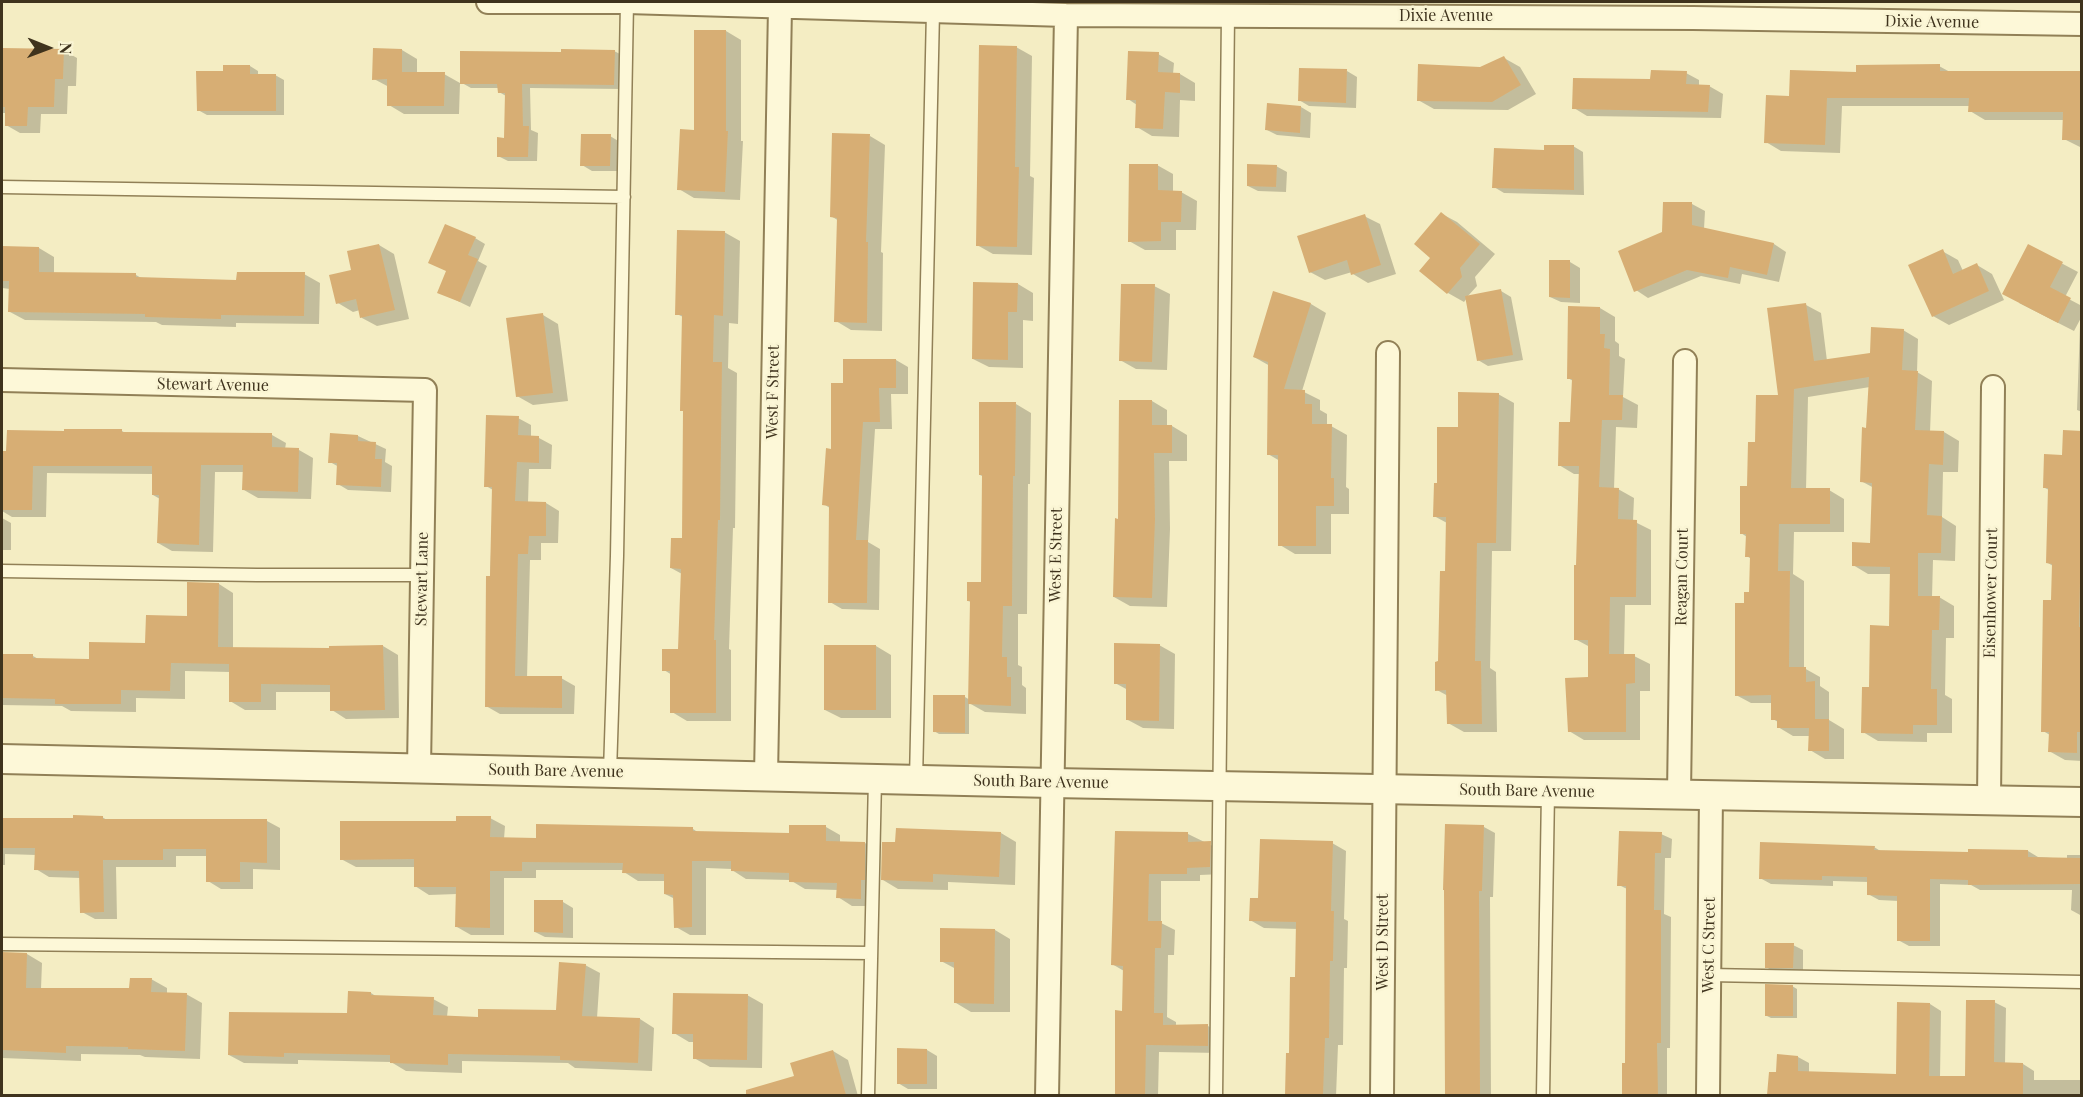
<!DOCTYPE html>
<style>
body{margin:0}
#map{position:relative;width:2083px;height:1097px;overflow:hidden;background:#f4edc3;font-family:"Playfair Display",serif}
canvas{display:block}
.frame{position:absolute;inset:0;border:3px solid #3f331d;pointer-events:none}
.north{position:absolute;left:18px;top:18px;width:60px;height:60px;-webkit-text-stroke:4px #faf5d4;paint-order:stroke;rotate:91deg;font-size:16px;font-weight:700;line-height:24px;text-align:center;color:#3f331d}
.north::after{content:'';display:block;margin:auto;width:21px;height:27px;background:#3f331d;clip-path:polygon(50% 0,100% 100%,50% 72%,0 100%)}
</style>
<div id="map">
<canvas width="2083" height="1097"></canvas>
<div class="frame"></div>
<div class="north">N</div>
</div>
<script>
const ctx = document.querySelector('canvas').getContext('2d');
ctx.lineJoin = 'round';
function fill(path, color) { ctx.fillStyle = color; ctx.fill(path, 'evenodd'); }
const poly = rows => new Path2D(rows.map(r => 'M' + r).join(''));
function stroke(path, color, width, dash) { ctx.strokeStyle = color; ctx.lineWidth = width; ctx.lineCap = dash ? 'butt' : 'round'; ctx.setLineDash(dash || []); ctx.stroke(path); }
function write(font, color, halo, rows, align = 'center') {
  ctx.font = font + ' "Playfair Display",serif'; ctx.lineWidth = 5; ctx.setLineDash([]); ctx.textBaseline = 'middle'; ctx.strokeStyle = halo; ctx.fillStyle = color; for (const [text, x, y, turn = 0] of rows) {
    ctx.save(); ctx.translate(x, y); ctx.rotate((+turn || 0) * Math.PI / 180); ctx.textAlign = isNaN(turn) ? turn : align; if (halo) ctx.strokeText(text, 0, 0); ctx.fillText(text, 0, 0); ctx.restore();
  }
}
const shadow = poly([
 [726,31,741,40,741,141,743,141,740,200,694,198,679,189],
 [1016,47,1032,56,1030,176,1034,178,1032,255,993,254,977,245],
 [2,50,63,50,77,58,76,86,68,86,67,114,41,114,40,133,20,133,6,125,6,113,2,113],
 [402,50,417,59,417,74,444,74,460,83,459,114,404,114,389,105,389,87,374,79],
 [614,51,624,56,623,89,530,88,531,130,538,133,537,161,508,161,498,156,505,139,506,96,499,92,499,88,471,88,462,83,562,53],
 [1158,54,1174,63,1173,74,1180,74,1195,83,1195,101,1180,100,1179,137,1152,136,1137,127,1137,105,1128,99],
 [1504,58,1520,67,1536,94,1508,110,1434,109,1418,100],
 [250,66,258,71,258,75,275,75,284,80,284,115,207,115,198,110,224,72],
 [1939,66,1950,72,2082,73,2082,148,2064,139,2064,120,1985,120,1970,111,1970,106,1842,106,1840,153,1781,151,1766,142,1790,98,1858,73],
 [1347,71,1357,77,1356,108,1309,106,1299,100],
 [1686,73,1699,80,1699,86,1709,86,1723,94,1721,118,1587,116,1574,108,1652,81],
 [1301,107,1311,113,1310,138,1277,135,1267,130],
 [610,136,620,142,620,171,592,171,582,165],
 [870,136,885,145,881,252,883,253,882,331,851,330,836,321,839,221,831,216],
 [1573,146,1583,152,1584,195,1504,193,1494,187],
 [1157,165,1173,174,1173,192,1181,192,1197,201,1196,230,1176,230,1176,250,1145,250,1129,241],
 [1276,166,1287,172,1286,192,1258,191,1248,186],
 [1664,203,1692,204,1705,211,1704,229,1774,244,1786,252,1779,282,1742,274,1740,284,1701,276,1648,298,1636,290,1663,233],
 [1442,214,1457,222,1495,254,1475,277,1477,286,1467,297,1501,291,1511,297,1523,360,1488,366,1478,360,1467,298,1464,302,1448,293,1421,271,1432,258],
 [1364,216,1380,224,1396,274,1368,283,1353,274,1352,272,1325,280,1310,272],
 [724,232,740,241,738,324,729,323,728,368,737,373,735,528,733,528,729,649,731,650,731,721,687,721,672,712,672,675,664,670,679,651,682,574,671,568,684,540,685,412,681,410,683,317,677,314],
 [475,238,485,244,478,261,487,266,470,307,439,292],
 [379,245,394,254,409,319,377,326,362,318,360,310,353,312,338,303,353,271],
 [2029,246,2078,272,2065,297,2082,306,2082,316,2074,331,2019,303],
 [2,247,39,248,54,257,54,273,136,275,143,279,238,282,304,274,320,283,319,324,236,323,236,327,162,325,156,322,25,320,10,312,10,289,2,288],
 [1942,251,1958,260,1963,271,1977,265,1992,274,2004,300,1949,325,1933,316],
 [1570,262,1580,268,1580,303,1561,302,1550,297],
 [1018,284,1033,293,1033,321,1023,320,1023,368,989,367,973,359],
 [1154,286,1170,294,1167,370,1136,369,1120,360],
 [1274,293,1311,304,1326,313,1302,391,1320,400,1320,410,1327,414,1327,426,1331,426,1347,435,1346,487,1349,489,1349,514,1331,514,1331,554,1295,554,1280,545,1280,461,1268,454,1270,366,1254,357],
 [1806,305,1821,313,1827,361,1871,354,1903,330,1918,339,1917,372,1932,381,1930,432,1944,432,1959,441,1958,472,1943,472,1942,517,1956,526,1955,561,1933,560,1932,597,1939,597,1954,606,1954,638,1946,638,1945,695,1952,699,1952,733,1927,733,1927,742,1878,741,1863,732,1871,689,1891,627,1892,574,1868,574,1853,565,1872,544,1874,488,1861,481,1868,429,1870,387,1808,397,1806,490,1829,490,1844,499,1844,532,1794,532,1793,574,1804,581,1804,668,1820,677,1820,686,1829,692,1829,720,1844,729,1844,759,1825,759,1810,750,1810,736,1793,736,1778,727,1778,722,1773,719,1773,703,1751,703,1736,695,1746,604,1751,593,1751,559,1747,556,1747,537,1741,533,1749,487,1757,444,1780,397],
 [1570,308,1600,308,1615,317,1615,341,1619,344,1619,356,1625,359,1623,397,1638,405,1637,428,1616,427,1614,489,1618,489,1634,498,1633,521,1651,530,1651,605,1625,605,1624,656,1634,656,1650,664,1650,691,1640,691,1640,740,1584,740,1569,731,1590,679,1590,647,1575,639,1580,474,1574,474,1559,465,1571,424,1573,381,1568,378],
 [543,315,558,324,568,401,533,405,517,396],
 [2080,325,2082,326,2082,412,2077,410],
 [896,360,908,367,908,394,891,394,892,429,875,429,868,542,880,549,879,610,842,609,830,602,831,509,824,504,845,385],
 [1498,394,1514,403,1511,551,1492,551,1490,668,1496,672,1497,732,1464,732,1448,723,1448,696,1437,690,1446,573,1447,523,1434,516,1438,484,1459,428],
 [1152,401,1167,410,1167,426,1172,426,1187,435,1187,461,1169,461,1170,529,1167,607,1130,606,1114,597,1120,520],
 [1016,404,1031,413,1030,484,1028,484,1027,614,1018,614,1018,665,1022,667,1022,685,1026,688,1026,714,985,712,969,703,969,734,939,734,934,731,965,697,970,700,971,602,968,601,983,583,984,477,980,475],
 [518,418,531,425,531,437,539,438,552,445,551,469,529,469,528,503,546,503,559,511,558,543,541,543,541,560,530,560,527,678,561,678,575,686,574,714,500,714,486,706,493,490,486,486],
 [65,430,122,431,127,434,272,435,286,443,285,449,299,450,313,458,311,499,258,498,244,490,244,472,215,472,213,552,172,551,158,543,160,499,153,495,153,474,47,473,46,517,12,517,2,511,2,452,8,453,65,432],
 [2082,432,2082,761,2065,760,2049,751,2050,735,2043,731,2053,602,2053,566,2048,563,2049,490,2045,488],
 [358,436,386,449,385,462,392,466,391,492,348,490,338,484,339,467,330,462],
 [2,518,11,523,11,550,2,550],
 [219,584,233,593,233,648,330,650,383,646,398,655,399,718,346,719,332,710,331,692,276,692,276,710,245,710,230,701,230,672,185,671,185,699,136,698,136,712,71,711,62,706,2,705,2,655,33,656,40,660,91,661,147,645,189,618],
 [1159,645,1175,654,1174,729,1143,728,1128,720,1128,690,1115,683],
 [876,646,891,655,891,718,841,718,825,710],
 [102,817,107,820,267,821,280,828,280,870,253,869,253,889,221,889,208,881,208,856,176,856,176,867,116,867,117,919,95,919,82,912,81,878,49,877,36,869,36,855,5,854,5,865,2,865,2,820,35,821],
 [490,818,505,826,504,839,537,840,693,829,699,833,791,835,826,827,840,835,840,843,865,843,879,852,875,906,852,906,838,897,838,890,805,889,790,880,746,879,732,870,732,869,706,868,706,935,690,935,676,927,675,899,665,894,665,881,638,881,624,872,624,870,536,870,536,878,504,878,504,935,471,935,457,927,457,894,429,895,415,886,415,867,356,867,341,859,458,823],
 [1446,825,1484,827,1495,833,1493,897,1490,897,1491,1096,1446,1096],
 [1001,833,1016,842,1015,885,948,882,948,890,898,889,883,880],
 [1117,833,1188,834,1223,851,1223,874,1200,875,1200,881,1161,881,1161,923,1175,930,1174,955,1168,955,1167,1017,1176,1022,1176,1026,1208,1026,1221,1034,1221,1053,1159,1052,1158,1096,1116,1096,1117,1012,1124,1012,1124,971,1112,964],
 [1661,834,1672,839,1671,858,1665,858,1664,914,1671,917,1670,1048,1667,1048,1667,1096,1624,1096,1624,1064,1627,1064,1627,889,1619,885],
 [1332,843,1346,851,1344,919,1348,921,1347,968,1344,968,1343,1045,1338,1045,1336,1096,1286,1096,1287,1055,1290,1055,1297,979,1298,929,1264,928,1250,920,1260,900],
 [1874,847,1882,852,1970,853,2028,851,2038,857,2067,859,2067,855,2082,855,2082,916,2071,910,2072,890,1980,890,1971,885,1940,884,1940,946,1909,946,1898,940,1899,901,1879,900,1868,894,1869,882,1833,881,1833,886,1771,884,1760,878],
 [563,902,573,908,573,938,545,937,535,932],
 [995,930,1010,939,1010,1012,971,1012,956,1003,956,969,941,961],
 [1793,945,1803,950,1803,973,1776,973,1766,967],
 [2,953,27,954,42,963,41,989,131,990,151,979,167,988,167,994,186,994,202,1003,200,1059,145,1057,140,1055,81,1054,81,1061,2,1058],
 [585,965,600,973,597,1018,640,1019,654,1028,652,1071,575,1068,568,1063,462,1061,462,1073,406,1071,391,1062,298,1060,298,1064,244,1063,229,1055,349,1015,371,993,377,997,433,999,448,1007,447,1017,479,1018,557,1012],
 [1792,986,1797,989,1797,1018,1771,1018,1767,1016],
 [747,995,763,1004,762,1068,710,1067,694,1058,695,1042,689,1042,674,1033],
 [1994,1002,2006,1008,2005,1064,2023,1064,2034,1071,2034,1080,2082,1080,2082,1096,1769,1096,1770,1073,1778,1074,1798,1057,1809,1063,1809,1072,1897,1075,1930,1004,1941,1011,1940,1078,1966,1077],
 [927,1050,937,1056,937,1089,908,1089,898,1083],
 [833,1051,848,1060,858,1096,768,1096,766,1086,796,1077]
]);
const building = poly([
 [694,30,726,30,726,131,728,131,725,192,677,190,680,129,694,130],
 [979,45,1017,46,1015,167,1019,167,1017,247,976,246],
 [2,48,64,49,63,79,55,79,54,107,28,107,27,126,5,126,5,107,2,107],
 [373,48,402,49,402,72,445,72,444,106,387,106,387,79,372,80],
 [561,49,615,50,614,85,522,84,523,126,529,126,528,157,497,157,497,137,504,138,505,93,498,93,497,84,460,84,460,51,561,52],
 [1128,51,1159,52,1158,72,1180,73,1180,93,1165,92,1163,129,1135,128,1136,100,1126,100],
 [1504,56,1521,85,1492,102,1417,101,1418,64,1480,67],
 [1940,64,1940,71,2082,71,2082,140,2062,140,2063,112,1968,112,1969,98,1827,98,1825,145,1764,143,1766,95,1789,96,1790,70,1856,72,1856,65],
 [223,65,250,65,250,74,276,74,276,111,197,111,196,71,223,71],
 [1299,68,1347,69,1346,103,1298,101],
 [1651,70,1687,71,1686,84,1710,85,1708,112,1572,109,1573,78,1650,79],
 [1267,103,1301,106,1300,133,1265,130],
 [832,133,870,134,866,242,868,242,867,323,834,322,837,218,830,217],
 [581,134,611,134,610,166,580,166],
 [1544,145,1574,145,1574,190,1492,188,1494,148,1544,150],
 [1129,164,1158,164,1158,190,1182,191,1181,222,1161,222,1161,241,1128,242],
 [1247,164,1277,165,1276,187,1247,186],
 [1663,202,1692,202,1692,225,1774,243,1767,275,1730,267,1728,278,1687,270,1634,292,1618,251,1662,232],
 [1441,212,1480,244,1460,268,1462,277,1447,294,1419,271,1430,258,1414,244],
 [1365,214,1381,265,1351,275,1347,260,1309,273,1297,236],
 [445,224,476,237,468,255,478,259,460,302,437,293,446,271,428,263],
 [677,230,725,231,723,316,714,315,713,362,722,362,720,520,718,520,714,640,716,640,716,713,670,713,670,671,662,671,662,649,678,649,681,569,670,568,671,538,682,538,683,411,680,411,682,315,675,315],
 [379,244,395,310,360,318,356,299,336,304,329,275,351,270,347,251],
 [2028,244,2063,262,2050,287,2071,298,2058,323,2002,294],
 [2,246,39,247,39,272,136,273,136,277,236,280,237,272,305,272,304,316,221,315,221,319,145,317,145,314,8,312,9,281,2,281],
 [1943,249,1953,274,1977,263,1989,291,1932,317,1908,265],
 [1549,260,1570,260,1570,298,1549,297],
 [973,282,1018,283,1017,312,1008,312,1008,360,972,359],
 [1121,284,1155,284,1152,362,1119,361],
 [1501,289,1513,355,1477,361,1465,296],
 [1273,291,1311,303,1284,389,1305,390,1305,404,1312,404,1312,424,1332,424,1331,478,1334,478,1334,506,1316,506,1316,546,1278,546,1278,455,1267,455,1268,362,1253,357],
 [1806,303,1814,361,1870,353,1871,327,1904,329,1902,370,1918,371,1915,430,1944,431,1943,465,1929,464,1927,515,1942,516,1941,553,1918,553,1918,596,1940,596,1939,630,1932,630,1931,689,1937,689,1937,725,1913,725,1913,734,1861,733,1862,687,1869,687,1870,625,1889,626,1890,567,1852,566,1852,542,1870,543,1872,483,1860,482,1862,427,1866,428,1869,377,1794,389,1791,488,1830,488,1830,524,1779,524,1778,571,1790,571,1789,667,1806,667,1806,682,1815,681,1815,719,1829,719,1829,751,1808,751,1809,728,1777,728,1777,720,1771,720,1771,695,1735,696,1735,603,1744,603,1744,592,1749,592,1750,557,1745,557,1746,534,1740,534,1740,486,1747,486,1748,442,1755,442,1756,395,1778,395,1767,308],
 [1568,306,1600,307,1600,334,1605,334,1604,348,1610,349,1609,395,1623,395,1622,420,1602,420,1599,487,1619,488,1618,519,1637,520,1636,597,1610,597,1609,654,1635,654,1635,683,1626,684,1626,732,1568,732,1565,678,1588,677,1588,640,1574,640,1574,565,1576,565,1579,466,1558,466,1559,422,1570,422,1572,379,1567,379],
 [543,313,553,393,516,397,506,318],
 [843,359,896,359,896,388,879,388,880,422,863,422,856,540,868,540,867,603,828,603,829,506,822,505,826,448,831,449,831,383,843,383],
 [1458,392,1499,393,1496,543,1477,543,1475,661,1481,661,1482,724,1447,724,1446,690,1435,691,1435,662,1438,661,1440,571,1445,571,1446,517,1433,517,1434,483,1437,483,1437,427,1458,427],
 [1119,400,1152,400,1152,425,1172,425,1172,453,1154,453,1155,520,1152,598,1113,597,1115,518,1118,519],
 [979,402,1016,402,1015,476,1013,476,1012,606,1003,606,1002,657,1007,657,1007,677,1011,677,1011,706,968,704,970,601,967,601,967,582,981,582,982,475,979,475],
 [486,415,519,416,518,435,539,436,539,463,517,462,515,501,546,502,546,536,529,536,528,554,518,554,515,676,562,676,562,708,485,707,486,576,490,576,492,487,484,487],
 [64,429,122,429,122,432,272,433,272,447,299,448,298,492,242,490,243,465,201,465,199,545,157,543,159,495,152,495,152,466,33,466,32,510,2,510,2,451,6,451,7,430,64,431],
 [2063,430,2082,431,2082,583,2080,583,2079,627,2082,627,2082,732,2077,732,2077,753,2048,752,2049,732,2041,732,2043,600,2051,600,2052,564,2046,563,2048,488,2043,488,2044,454,2062,455],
 [330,433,358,435,358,441,376,442,375,459,382,459,381,487,336,485,337,463,328,463],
 [187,582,219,583,218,647,329,648,329,646,383,645,385,710,330,711,330,685,261,684,261,702,229,702,229,664,171,663,170,691,121,690,121,704,55,704,55,699,2,698,2,654,33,654,33,658,89,659,89,642,145,643,146,615,187,616],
 [1114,643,1160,644,1159,721,1126,720,1126,684,1114,684],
 [824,645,876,645,876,710,824,710],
 [933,695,965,695,965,733,933,732],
 [73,815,103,816,103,819,267,819,267,863,240,862,240,882,206,882,206,849,163,849,163,860,103,860,104,912,80,913,79,871,34,870,35,848,2,848,2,818,73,818],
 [456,816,491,816,490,837,536,838,536,824,693,827,693,831,789,833,789,825,826,825,826,841,865,842,865,880,861,880,861,899,836,898,837,883,789,882,789,873,731,871,731,861,692,861,692,927,674,928,673,895,664,894,664,874,622,873,623,863,522,862,522,871,490,871,490,928,455,927,456,887,414,887,414,859,340,860,340,821,456,821],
 [1445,824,1484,825,1482,891,1479,891,1480,1095,1445,1095,1444,890,1443,890],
 [896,828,1001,832,999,877,933,874,933,882,881,880,882,842,895,842],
 [1115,831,1188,832,1188,842,1211,841,1210,867,1187,868,1187,874,1149,874,1148,921,1162,921,1161,948,1155,948,1154,1013,1163,1013,1163,1025,1208,1024,1208,1046,1146,1045,1145,1095,1115,1095,1115,1010,1122,1011,1123,966,1111,965],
 [1619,831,1662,832,1661,853,1655,853,1654,910,1661,910,1661,1043,1657,1043,1658,1095,1622,1095,1622,1063,1625,1063,1626,886,1617,886],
 [1260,839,1333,841,1331,911,1334,911,1333,961,1330,961,1329,1038,1325,1038,1323,1095,1285,1095,1286,1053,1289,1053,1290,977,1295,977,1296,922,1249,921,1250,898,1258,898],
 [1760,842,1875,846,1874,850,1968,852,1968,849,2028,850,2028,857,2082,858,2082,884,1968,885,1968,880,1930,879,1930,941,1897,941,1897,896,1867,895,1867,877,1822,876,1822,880,1759,879],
 [534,900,563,900,563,933,534,932],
 [940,928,995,929,994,1004,954,1003,954,962,940,962],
 [1765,943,1794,943,1793,968,1765,968],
 [2,952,27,953,26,988,129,988,130,978,152,978,151,992,187,993,185,1051,128,1049,128,1047,66,1046,66,1053,2,1050],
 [559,962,586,964,582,1016,640,1018,638,1063,560,1060,560,1056,448,1054,448,1065,390,1063,390,1055,284,1053,284,1057,228,1055,229,1012,347,1013,348,991,371,992,371,995,434,997,433,1015,478,1017,478,1009,556,1010],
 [1765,984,1793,985,1793,1016,1765,1016],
 [673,993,748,994,747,1060,693,1059,693,1034,672,1034],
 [1966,1000,1995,1000,1994,1062,2023,1063,2023,1095,1767,1095,1769,1072,1776,1072,1777,1054,1798,1056,1798,1071,1896,1074,1897,1002,1930,1003,1929,1076,1965,1076],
 [897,1048,927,1049,927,1084,897,1084],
 [833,1050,846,1095,746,1095,746,1090,794,1076,790,1063]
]);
const service = poly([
 [2,187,624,197],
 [2,571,257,575,421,575],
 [610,772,617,556,627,2],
 [916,780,933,11],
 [2,944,871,953],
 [1709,975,2082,982],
 [868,1096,875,779],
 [1216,1096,1228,15],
 [1543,1096,1548,792]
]);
const minor = poly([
 [488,2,627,2,1066,15,1693,18,2082,24],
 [2,380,425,390,419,768],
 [766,776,780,7],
 [1679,794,1685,361],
 [1989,800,1993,387],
 [1047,1096,1066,15],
 [1382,1096,1388,353],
 [1708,1096,1711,794]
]);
const tertiary = poly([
 [2,759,1052,783,2082,802]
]);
const streetNames = [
 ["Dixie Avenue",1446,16],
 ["Dixie Avenue",1932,22,1],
 ["Stewart Avenue",213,385,1],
 ["West F Street",773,392,-89],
 ["West E Street",1056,555,-89],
 ["Reagan Court",1682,577,-89],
 ["Stewart Lane",422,579,-89],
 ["Eisenhower Court",1991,593,-89],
 ["South Bare Avenue",556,771,1],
 ["South Bare Avenue",1041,782,1],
 ["South Bare Avenue",1527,791,1],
 ["West D Street",1383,942,-90],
 ["West C Street",1709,945,-89]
];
fill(shadow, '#0003');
fill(building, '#d7ae74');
stroke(service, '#918057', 15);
stroke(minor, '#918057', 26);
stroke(tertiary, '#918057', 32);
stroke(service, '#fdf8d8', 12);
stroke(minor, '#fdf8d8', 22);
stroke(tertiary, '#fdf8d8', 28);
write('16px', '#3f331d', '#faf5d4', streetNames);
</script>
